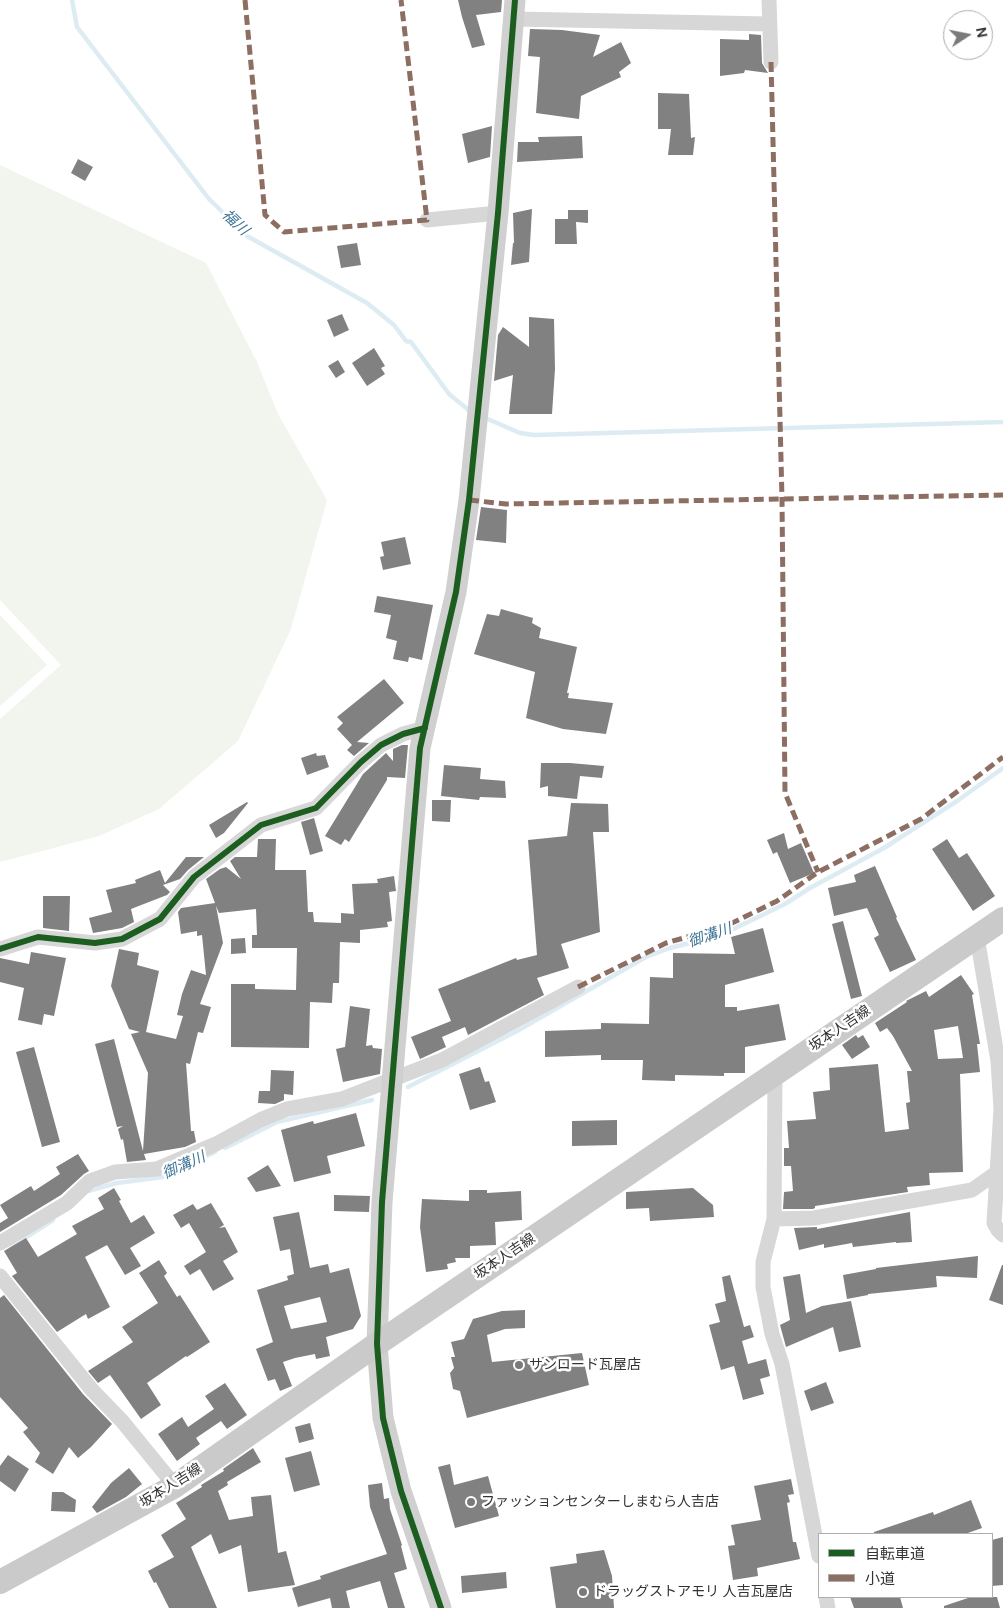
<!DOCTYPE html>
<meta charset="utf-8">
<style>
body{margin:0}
#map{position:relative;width:1003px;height:1608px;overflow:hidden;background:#fff;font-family:"DM Sans","Noto Sans JP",sans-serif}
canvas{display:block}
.legend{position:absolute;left:818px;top:1533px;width:175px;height:65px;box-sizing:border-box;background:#fff;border:1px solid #adadad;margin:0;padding:6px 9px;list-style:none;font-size:15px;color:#333}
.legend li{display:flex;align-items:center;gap:10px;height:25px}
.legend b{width:25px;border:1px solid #adadad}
.north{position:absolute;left:943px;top:10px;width:50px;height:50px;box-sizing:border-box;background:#fff;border:1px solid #adadad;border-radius:50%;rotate:79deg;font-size:14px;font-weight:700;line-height:20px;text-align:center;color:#333}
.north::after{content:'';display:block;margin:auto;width:18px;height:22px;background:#7a7a7a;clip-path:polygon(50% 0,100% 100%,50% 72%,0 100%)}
</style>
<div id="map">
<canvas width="1003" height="1608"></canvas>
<ul class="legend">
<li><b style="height:6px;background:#1b5e20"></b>自転車道</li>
<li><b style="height:6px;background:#8d6e63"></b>小道</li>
</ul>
<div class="north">N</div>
</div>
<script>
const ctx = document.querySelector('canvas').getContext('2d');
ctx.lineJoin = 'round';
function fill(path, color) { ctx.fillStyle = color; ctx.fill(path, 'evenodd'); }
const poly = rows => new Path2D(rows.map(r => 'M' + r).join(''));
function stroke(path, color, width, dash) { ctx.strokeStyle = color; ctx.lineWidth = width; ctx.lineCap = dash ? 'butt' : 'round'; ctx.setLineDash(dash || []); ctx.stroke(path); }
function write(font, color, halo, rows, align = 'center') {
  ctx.font = font + ' "DM Sans","Noto Sans JP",sans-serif'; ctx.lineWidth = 5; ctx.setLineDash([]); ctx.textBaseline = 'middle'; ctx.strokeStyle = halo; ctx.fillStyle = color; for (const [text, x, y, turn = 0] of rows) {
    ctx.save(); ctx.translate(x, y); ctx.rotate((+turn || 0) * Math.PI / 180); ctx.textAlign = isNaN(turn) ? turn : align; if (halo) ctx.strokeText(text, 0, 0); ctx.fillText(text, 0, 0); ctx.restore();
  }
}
const green = poly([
 [0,165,206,263,257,362,278,414,327,500,291,629,238,741,159,809,99,836,0,862,0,719,61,665,0,600],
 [0,615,47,665,0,706]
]);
const stream = poly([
 [72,0,77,27,209,199,247,236,367,303,394,325,406,341,411,342,449,394,471,412],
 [483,417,520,433,534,435,1003,422],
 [408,1087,517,1031,646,957,670,948,721,935,785,904,810,888,884,848,957,801,1003,768],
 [225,1148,277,1122,372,1100],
 [88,1191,117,1183,163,1177,215,1152],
 [11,1247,53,1220]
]);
const building = poly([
 [458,0,502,0,501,12,476,15,485,45,472,48,462,17],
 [530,29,562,30,600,35,593,57,621,42,631,63,619,72,621,77,581,96,579,119,536,113,540,57,528,56],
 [749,34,761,35,762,63,768,73,745,70,744,73,720,76,720,39,749,40],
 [658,93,689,94,691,138,695,137,693,155,668,155,671,129,658,129],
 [492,126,490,157,468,163,462,134],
 [582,136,583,158,517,162,518,142,539,142,538,137],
 [78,159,93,167,85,181,71,173],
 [532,209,529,262,511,265,513,243,514,243,513,213],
 [568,210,588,210,588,223,576,222,577,244,555,244,555,219,568,219],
 [357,243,361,265,341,268,337,246],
 [342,314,349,330,334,337,327,320],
 [529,317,554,319,555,369,552,414,509,414,513,375,494,381,498,335,503,327,529,347],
 [374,348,385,366,381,368,385,374,367,386,352,363],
 [338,360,345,372,336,378,328,366],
 [481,507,507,510,506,543,476,540],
 [405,537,411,564,383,570,380,557,384,556,381,542],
 [377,596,433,605,422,660,409,657,408,662,393,659,397,641,386,638,391,615,374,612],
 [501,609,533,618,532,623,541,628,539,638,577,647,567,693,569,693,568,698,613,703,606,734,563,729,526,718,535,672,474,654,487,614,499,616],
 [384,679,404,703,357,742,369,743,354,756,347,750,352,745,337,729,343,723,337,717],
 [402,745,408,745,405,778,387,777,387,780,349,842,345,839,341,845,325,836,363,774,386,753,393,761,393,749],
 [316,753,317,756,325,755,329,767,307,775,301,758],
 [541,763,570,763,604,766,602,778,580,776,577,799,548,796,548,786,540,788],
 [444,765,481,768,480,779,505,781,506,798,480,797,479,800,441,796],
 [432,800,451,800,450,822,432,821],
 [247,802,248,803,224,833,216,838,209,825],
 [571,803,608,804,609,832,593,832,600,932,561,944,569,968,537,978,544,995,468,1035,465,1027,442,1037,446,1047,420,1059,411,1037,451,1021,438,989,516,958,517,960,537,955,528,840,567,836],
 [314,818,323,851,310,855,301,822],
 [784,833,788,849,801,843,814,873,790,883,777,852,773,854,767,840],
 [258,839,276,839,275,870,306,870,308,912,313,912,314,922,341,923,341,913,354,914,352,884,378,883,377,879,394,876,396,891,389,892,392,921,387,922,388,927,360,930,360,943,340,942,339,983,333,983,332,1003,310,1002,309,1048,231,1047,231,984,255,984,255,989,296,990,297,948,252,948,252,935,257,935,256,909,219,913,216,906,223,943,200,1004,211,1007,203,1033,198,1032,190,1064,186,1063,191,1131,194,1131,196,1142,185,1147,144,1154,146,1160,127,1162,123,1139,121,1140,118,1129,123,1126,117,1127,95,1044,114,1039,143,1151,148,1073,131,1034,140,1032,129,1029,111,986,119,949,139,953,137,965,159,971,146,1032,176,1039,183,1016,177,1015,182,994,191,970,206,975,202,935,197,936,197,931,181,934,178,912,181,908,215,903,206,879,220,869,226,867,241,879,230,861,235,857,257,857],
 [947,839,959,858,967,853,995,896,973,911,932,849],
 [186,857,204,857,188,870,180,879,163,885,170,892,167,895,131,909,134,922,122,928,93,933,89,918,112,912,106,890,136,883,135,880,160,870,165,883],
 [875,866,897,917,896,918,916,960,890,972,874,938,879,935,867,908,834,916,828,888,856,882,854,875],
 [43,896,70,896,69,931,43,928],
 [843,921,862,996,851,999,832,924],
 [763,928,774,972,725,985,725,1007,737,1007,737,1011,779,1004,786,1040,745,1047,745,1073,724,1073,724,1076,675,1075,675,1081,642,1080,643,1060,601,1060,601,1055,545,1057,545,1031,601,1029,601,1023,649,1024,650,977,673,978,673,953,735,954,731,937],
 [245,938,246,953,231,954,231,939],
 [31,952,66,958,54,1016,44,1014,42,1025,18,1020,24,988,0,982,0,958,29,964],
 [961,975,974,994,972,995,980,1044,977,1044,980,1072,960,1074,963,1172,929,1173,930,1185,907,1187,908,1192,815,1206,815,1208,813,1209,783,1209,784,1192,793,1191,791,1166,784,1166,784,1148,789,1148,787,1121,816,1119,813,1092,830,1090,829,1068,878,1064,885,1132,909,1129,906,1103,910,1102,907,1071,912,1071,893,1036,887,1028,880,1032,875,1023,907,1002,906,1001,926,991,929,997],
 [958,1026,963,1058,938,1059,934,1030],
 [350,1006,370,1009,366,1046,372,1045,373,1048,382,1049,380,1074,343,1082,336,1049,345,1047],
 [856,1035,858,1038,863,1035,870,1047,852,1059,842,1045],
 [34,1047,60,1142,42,1147,16,1052],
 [480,1067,485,1082,489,1081,496,1102,470,1110,459,1074],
 [271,1070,294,1071,293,1095,284,1094,284,1100,275,1104,258,1103,259,1091,270,1091],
 [356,1113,365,1146,327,1156,331,1173,294,1182,281,1130,313,1121,314,1124],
 [617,1120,617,1145,572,1146,572,1121],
 [78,1154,89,1171,84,1174,61,1195,0,1232,0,1223,8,1218,0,1205,31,1186,34,1191,60,1174,56,1167],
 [268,1165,281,1186,256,1192,247,1178],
 [114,1188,121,1200,119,1201,131,1223,144,1215,155,1233,130,1248,141,1266,125,1275,107,1245,85,1257,110,1307,88,1319,86,1314,57,1332,12,1276,17,1273,4,1251,26,1238,38,1257,77,1234,72,1226,104,1209,98,1198],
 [693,1188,713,1205,714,1217,650,1221,649,1208,626,1209,626,1192],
 [469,1190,487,1190,487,1193,521,1191,522,1220,495,1222,496,1245,470,1246,470,1258,455,1258,456,1262,447,1264,448,1269,426,1272,420,1227,422,1199,469,1201],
 [334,1195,370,1196,369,1212,334,1211],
 [211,1203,224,1225,219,1228,225,1227,238,1252,223,1261,234,1279,213,1291,200,1269,190,1275,184,1266,206,1252,189,1223,181,1228,173,1215,193,1204,197,1210],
 [299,1212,310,1268,328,1264,330,1273,349,1268,361,1316,353,1329,326,1337,330,1356,316,1359,315,1354,295,1358,283,1362,292,1386,280,1391,275,1379,268,1381,256,1349,273,1342,257,1290,288,1280,287,1276,294,1274,290,1249,280,1251,273,1217],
 [320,1297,327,1322,291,1329,284,1306],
 [910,1212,912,1242,896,1243,896,1242,853,1247,852,1243,824,1248,824,1244,799,1250,794,1228,817,1227,817,1229],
 [978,1256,977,1278,936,1276,937,1287,868,1294,868,1295,847,1299,843,1275,876,1269,876,1268],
 [159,1260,167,1273,164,1276,177,1297,180,1295,210,1342,187,1357,186,1356,147,1383,161,1405,141,1419,110,1375,98,1383,88,1371,133,1342,122,1327,158,1303,139,1273],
 [1002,1265,1003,1265,1003,1305,989,1300],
 [800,1274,806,1313,822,1306,851,1301,861,1347,839,1352,833,1327,786,1347,780,1325,790,1320,783,1277],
 [730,1275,744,1327,750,1325,754,1337,742,1341,748,1364,766,1359,770,1376,760,1379,764,1394,743,1400,734,1366,721,1370,709,1325,720,1322,715,1304,726,1301,722,1277],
 [4,1295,83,1394,112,1424,91,1447,78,1458,69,1447,53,1474,35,1462,40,1453,23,1432,28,1428,0,1397,0,1298],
 [525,1310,525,1328,505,1329,487,1335,492,1362,582,1353,589,1385,467,1418,460,1391,453,1389,450,1373,454,1368,451,1357,455,1357,451,1342,464,1339,473,1319,502,1311],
 [826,1382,834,1403,811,1411,804,1391],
 [225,1383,247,1415,227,1429,221,1421,196,1438,200,1444,177,1461,158,1434,182,1417,188,1427,214,1409,205,1396],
 [310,1423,314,1439,299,1443,295,1427],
 [253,1448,261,1462,227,1482,228,1485,218,1491,229,1520,253,1516,251,1497,271,1495,278,1553,286,1551,295,1585,248,1592,241,1545,219,1554,211,1534,191,1547,217,1608,169,1608,156,1582,154,1583,148,1571,174,1557,161,1535,186,1519,176,1503,202,1487,201,1485,224,1471,223,1469],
 [311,1451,320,1485,294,1492,285,1458],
 [8,1455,29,1469,15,1492,0,1481,0,1466],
 [450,1464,454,1485,488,1476,499,1516,455,1528,438,1467],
 [129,1468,142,1484,126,1497,97,1513,92,1507,111,1483],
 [791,1479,794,1494,788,1495,790,1502,787,1503,793,1542,796,1542,800,1559,757,1568,758,1576,733,1580,728,1546,735,1545,731,1525,761,1520,754,1486],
 [382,1483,384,1499,389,1498,390,1509,402,1545,401,1546,407,1569,394,1573,405,1608,388,1608,380,1581,346,1591,350,1608,332,1608,330,1598,298,1607,292,1588,321,1579,320,1576,347,1567,387,1554,370,1507,368,1485],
 [52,1492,63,1492,76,1500,75,1512,51,1511],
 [971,1500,982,1528,965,1534,874,1534,874,1532,933,1512,934,1515],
 [1003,1537,1003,1585,992,1586,992,1540],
 [604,1550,612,1576,614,1608,556,1608,550,1567,577,1563,576,1554],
 [506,1572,507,1588,462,1593,461,1576],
 [850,1597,900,1597,903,1608,854,1608],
 [971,1597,997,1597,1000,1608,944,1608,944,1606]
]);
const street = poly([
 [769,0,771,62],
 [514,19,769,24],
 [427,220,498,213],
 [977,937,998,1061,1001,1109,994,1223,998,1230,1003,1235],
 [0,949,38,937,95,943,122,939,160,919,194,877,261,825,316,808,361,762,381,745,403,734,425,728],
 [775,1073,774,1219,763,1262,763,1287,772,1334,782,1364,819,1556],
 [774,1219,814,1218,972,1190,996,1173],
 [0,1243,67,1203,90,1181,115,1172,157,1169,216,1144,260,1120,287,1109,342,1099,442,1060,578,987],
 [0,1276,92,1390,122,1421,175,1486],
 [826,1597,828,1608]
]);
const secondary = poly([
 [441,1608,401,1491,383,1418,377,1344,382,1202,420,748,456,592,469,500,498,213,515,0]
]);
const primary = poly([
 [0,1582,175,1486,377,1344,1003,919]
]);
const quiet = poly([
 [245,0,265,215,284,232,427,220,401,0],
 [771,62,782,499,785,793,818,872],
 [469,500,506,504,1003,495],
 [578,987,666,943,726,926,777,901,818,872,921,819,1003,757]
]);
const cycleway = poly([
 [0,949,38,937,95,943,122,939,160,919,194,877,261,825,316,808,361,762,381,745,403,734,425,728],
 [441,1608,401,1491,383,1418,377,1344,382,1202,420,748,456,592,469,500,498,213,515,0]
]);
const markers = [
 [519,1365,5,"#7a7a7a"],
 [471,1502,5,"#7a7a7a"],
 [583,1592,5,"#7a7a7a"]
];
const streetNames = [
 ["坂本人吉線",840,1029,-34],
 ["坂本人吉線",505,1257,-34],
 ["坂本人吉線",171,1486,-32]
];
const poiNames = [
 ["サンロード瓦屋店",529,1365],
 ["ファッションセンターしまむら人吉店",481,1502],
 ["ドラッグストアモリ 人吉瓦屋店",593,1592]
];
const waterNames = [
 ["福川",235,223,43],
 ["御溝川",710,936,-19],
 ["御溝川",184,1166,-24]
];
fill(green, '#f1f5ed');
stroke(stream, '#ddebf3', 4.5);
fill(building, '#818181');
stroke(street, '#d7d7d7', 15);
stroke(secondary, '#d0d0d0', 21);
stroke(primary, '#cacaca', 24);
stroke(quiet, '#8d6e63', 5, [10, 5]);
stroke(cycleway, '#1b5e20', 6);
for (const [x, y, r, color] of markers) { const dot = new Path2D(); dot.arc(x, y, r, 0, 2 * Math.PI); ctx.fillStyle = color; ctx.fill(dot); stroke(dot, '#fff', 2); }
write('14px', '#333', '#fff', streetNames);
write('14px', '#333', '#fff', poiNames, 'left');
write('italic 15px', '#3f7597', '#fff', waterNames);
</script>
